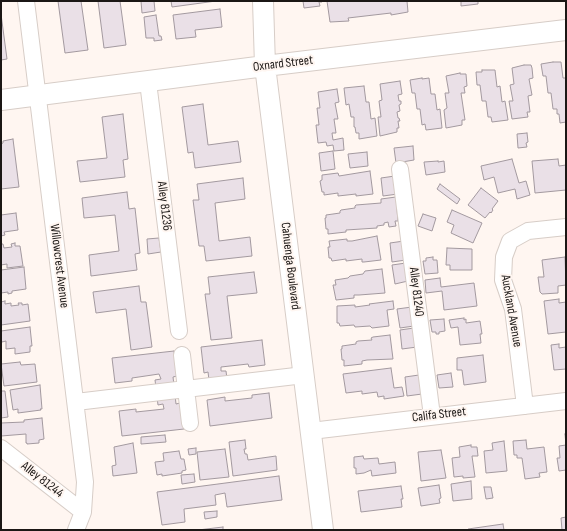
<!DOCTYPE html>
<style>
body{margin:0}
#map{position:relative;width:567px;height:531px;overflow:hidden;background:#fff6f1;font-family:"Sofia Sans Condensed",sans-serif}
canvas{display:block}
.frame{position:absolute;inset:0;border:2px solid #1b1715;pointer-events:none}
</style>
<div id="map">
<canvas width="567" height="531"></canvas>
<div class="frame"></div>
</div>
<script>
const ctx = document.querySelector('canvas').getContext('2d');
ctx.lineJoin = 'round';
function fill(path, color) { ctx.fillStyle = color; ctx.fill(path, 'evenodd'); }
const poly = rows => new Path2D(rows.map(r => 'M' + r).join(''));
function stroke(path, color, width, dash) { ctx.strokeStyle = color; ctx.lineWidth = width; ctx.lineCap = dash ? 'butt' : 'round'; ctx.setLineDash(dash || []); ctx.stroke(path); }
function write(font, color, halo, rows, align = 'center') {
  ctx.font = font + ' "Sofia Sans Condensed",sans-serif'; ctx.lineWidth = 4; ctx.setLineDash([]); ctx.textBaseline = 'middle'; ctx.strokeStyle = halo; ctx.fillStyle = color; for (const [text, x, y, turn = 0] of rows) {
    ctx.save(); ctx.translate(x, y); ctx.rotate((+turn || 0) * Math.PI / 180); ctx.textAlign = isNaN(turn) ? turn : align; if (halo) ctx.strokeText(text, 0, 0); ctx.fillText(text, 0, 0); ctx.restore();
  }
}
const building = poly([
 [58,1,81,1,88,50,65,53,58,1],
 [98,1,120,1,126,45,104,48,98,1],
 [141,1,154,1,155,11,142,13,141,1],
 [171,1,216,1,172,7,171,1],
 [303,1,322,1,322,2,319,2,320,6,304,8,303,1],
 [327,1,407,1,408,12,391,15,391,13,348,18,349,21,330,22,327,1],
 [461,1,478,1,478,4,461,6,461,1],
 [220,9,222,27,195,30,196,37,176,39,173,15,220,9],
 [1,14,7,59,1,60,1,14],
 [156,15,159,36,161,36,162,40,154,41,154,38,146,38,144,17,156,15],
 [553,62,561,62,563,78,566,78,566,122,560,123,559,114,557,114,557,109,553,109,551,93,548,93,546,76,543,76,541,64,553,62],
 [524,65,531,65,532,68,533,78,529,79,532,95,528,96,530,112,527,112,528,117,512,119,509,101,513,101,510,85,514,84,512,68,524,65],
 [482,70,495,70,497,87,500,86,502,102,505,101,508,120,492,122,491,117,488,117,486,101,482,101,480,85,477,85,476,72,482,72,482,70],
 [460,73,460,74,466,74,467,86,464,87,465,93,461,93,465,120,462,120,462,125,446,128,444,110,447,108,445,93,449,93,446,76,460,73],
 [422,78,422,79,429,78,431,94,435,94,437,110,440,109,442,128,426,130,425,124,422,125,420,109,417,109,415,93,412,93,410,80,422,78],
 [400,81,402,94,398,95,399,101,401,101,401,104,399,105,400,111,397,112,398,118,399,118,400,121,398,121,399,128,397,128,397,132,380,136,378,117,381,117,379,101,382,100,380,84,400,81],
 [364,86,366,102,369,102,371,119,375,118,377,136,359,139,359,133,356,133,355,127,354,127,354,117,351,117,349,104,346,105,344,88,364,86],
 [337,89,339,102,335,103,338,119,334,119,336,133,332,133,333,140,343,138,344,150,334,151,333,145,327,146,326,142,318,143,316,125,319,125,317,108,320,108,318,92,337,89],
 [203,104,208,145,238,141,241,162,195,168,193,152,188,153,182,107,203,104],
 [123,114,128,159,123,160,125,177,80,182,77,161,107,158,102,117,123,114],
 [527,133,528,142,526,143,527,147,518,148,517,134,527,133],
 [13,139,19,187,1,189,1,144,3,143,3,141,13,139],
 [413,146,414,160,396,163,394,148,413,146],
 [333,151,335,169,321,171,319,153,333,151],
 [367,152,368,166,350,168,348,154,367,152],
 [512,159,519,183,526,181,530,195,517,199,515,189,498,193,494,177,484,180,481,166,512,159],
 [558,159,559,166,566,165,566,190,535,193,532,161,558,159],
 [438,161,438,162,444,161,445,172,426,175,424,162,438,161],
 [370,171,373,194,356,196,356,194,338,196,338,193,324,195,324,192,322,192,320,181,322,180,322,175,338,173,339,176,370,171],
 [395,176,398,194,383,196,381,178,395,176],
 [243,178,245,199,215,203,219,241,250,237,252,256,206,261,204,246,199,246,193,200,199,200,197,184,243,178],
 [440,184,460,199,457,204,437,189,440,184],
 [481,188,498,201,492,209,493,210,491,213,490,212,485,218,468,205,481,188],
 [127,192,129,209,135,208,140,253,135,254,137,270,91,276,89,255,119,251,115,215,84,218,82,198,127,192],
 [396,197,398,221,395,221,396,226,389,227,388,222,384,223,384,225,377,226,377,228,346,230,346,232,328,234,328,229,326,229,325,218,326,218,326,215,340,213,340,211,341,210,355,208,355,206,356,205,381,203,381,199,396,197],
 [452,210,482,223,473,243,451,233,454,225,447,222,452,210],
 [16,213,18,230,4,232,5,235,1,236,1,215,16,213],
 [423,214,436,218,432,231,418,226,423,214],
 [377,236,381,260,364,262,362,262,362,259,346,261,346,259,332,261,331,258,329,258,328,247,330,247,329,241,347,239,347,241,352,241,377,236],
 [159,238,161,252,148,254,147,239,159,238],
 [404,241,406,260,392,262,390,243,404,241],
 [15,243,15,246,20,246,23,266,7,268,7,264,1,265,1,244,3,244,4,248,12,247,11,244,15,243],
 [447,248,472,249,472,270,450,270,450,265,446,265,447,248],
 [433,257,433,260,437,260,438,273,425,274,423,261,426,261,426,258,433,257],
 [565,257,566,285,558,286,558,293,542,294,540,292,538,277,544,277,542,260,565,257],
 [406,263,408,281,395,284,392,265,406,263],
 [24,267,26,289,12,291,12,293,8,294,8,292,1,293,1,270,24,267],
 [382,269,385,293,359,295,354,295,354,298,336,300,333,285,336,285,335,280,348,278,350,276,363,274,365,271,382,269],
 [254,272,257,293,227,296,232,338,211,340,205,294,210,294,208,277,254,272],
 [440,278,441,287,474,283,477,306,444,310,442,291,426,293,425,280,440,278],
 [139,286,141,302,146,302,152,347,131,350,126,309,96,313,93,292,139,286],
 [559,299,559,303,566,302,566,332,548,334,544,301,559,299],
 [5,301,5,304,11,303,11,306,19,305,18,303,22,303,22,305,28,304,30,321,1,325,1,302,5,301],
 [393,301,394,309,387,310,389,326,372,328,370,326,355,327,354,325,340,326,339,323,337,323,337,306,355,305,355,307,370,305,369,304,393,301],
 [412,307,414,326,400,328,397,309,412,307],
 [464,318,464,320,466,319,466,323,480,321,482,334,480,334,481,343,460,345,458,327,451,328,449,320,464,318],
 [444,319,445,331,439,332,439,334,436,334,436,332,432,332,430,320,444,319],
 [30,327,32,346,30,346,30,352,15,354,15,348,6,349,6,341,2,342,1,339,1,331,30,327],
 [414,328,417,347,402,349,400,330,414,328],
 [390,335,393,359,367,360,362,361,362,364,344,366,344,360,342,360,341,349,342,349,342,346,356,344,356,342,358,341,372,340,371,338,373,337,390,335],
 [262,340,265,365,249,367,248,364,221,367,221,371,226,371,227,379,209,380,208,372,204,373,201,347,262,340],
 [559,344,559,348,566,347,566,369,554,370,551,345,559,344],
 [174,351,177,376,173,377,174,385,156,388,155,380,161,379,159,374,132,378,132,381,115,383,112,358,174,351],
 [483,355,486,382,464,385,462,370,457,370,457,358,483,355],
 [20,362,21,365,35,364,37,382,4,386,1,364,20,362],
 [391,368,394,388,402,387,404,396,384,399,384,396,378,397,377,392,362,394,362,391,346,393,343,374,391,368],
 [451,373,453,387,439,388,437,375,451,373],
 [419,375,422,394,407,396,405,377,419,375],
 [40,385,42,409,40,409,41,410,18,413,18,409,13,410,10,390,40,385],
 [1,391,5,391,8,417,1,418,1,391],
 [269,393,272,418,210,426,207,400,225,397,225,401,252,398,252,395,269,393],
 [175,395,176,404,180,403,184,429,122,436,119,411,136,409,136,412,164,409,163,404,158,405,157,397,175,395],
 [42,418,44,439,39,440,39,443,27,444,27,443,26,443,26,434,1,436,1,423,24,422,24,420,42,418],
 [565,434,566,434,566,470,559,471,557,458,560,458,559,446,566,445,565,434],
 [165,435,166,442,141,444,141,437,165,435],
 [245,440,246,449,244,449,245,454,247,454,248,460,276,456,277,470,233,476,229,442,245,440],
 [526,440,527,449,544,447,547,472,539,473,540,477,525,479,522,458,517,458,517,455,514,455,513,441,526,440],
 [504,441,507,471,486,473,484,451,493,450,492,443,504,441],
 [133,443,137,473,113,476,112,466,116,465,114,447,133,443],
 [471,445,471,447,477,447,478,456,472,456,475,477,463,478,463,476,454,477,452,458,460,457,459,447,471,445],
 [196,448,196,454,189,455,188,449,196,448],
 [225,449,229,477,200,480,197,452,225,449],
 [441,450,446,478,421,481,418,452,441,450],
 [179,451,181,459,184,459,186,470,182,471,182,473,162,476,162,474,157,475,155,462,164,461,163,453,179,451],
 [363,456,364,459,378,458,379,464,395,462,396,473,372,476,371,470,364,473,356,474,356,468,354,468,354,457,363,456],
 [194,474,195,482,182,484,181,475,194,474],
 [279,476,282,500,227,507,225,493,215,495,216,505,184,509,185,522,162,525,157,492,279,476],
 [471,481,472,499,453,501,451,484,471,481],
 [439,485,441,498,439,499,440,503,421,506,418,488,439,485],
 [401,486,403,499,401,499,402,507,361,512,358,491,401,486],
 [484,487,491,487,493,498,486,499,484,487],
 [217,511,217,517,205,519,204,512,217,511],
 [566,517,566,530,562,530,561,518,566,517],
 [503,524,504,530,469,530,468,529,503,524],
 [223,527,223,530,198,530,223,527]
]);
const minor = poly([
 [26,1,85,482,83,512,76,530],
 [148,82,179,331],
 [400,169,432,416],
 [182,355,190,423],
 [76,402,304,375],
 [525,406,513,309,503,280,504,257,510,241,528,231,566,227],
 [311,431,566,401],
 [1,448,83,512]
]);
const major = poly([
 [263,1,265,66,323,530],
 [1,100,265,66,566,30]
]);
const streetNames = [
 ["Oxnard Street",283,64,-7],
 ["Alley 81236",164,206,83],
 ["Willowcrest Avenue",59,266,83],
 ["Cahuenga Boulevard",290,266,83],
 ["Alley 81240",416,292,83],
 ["Auckland Avenue",511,311,80],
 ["Califa Street",439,415,-7],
 ["Alley 81244",42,480,38]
];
fill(building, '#eae0e7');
stroke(building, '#a3999f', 1);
stroke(minor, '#d7cdc7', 18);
stroke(major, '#d7cdc7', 22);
stroke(minor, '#fff', 16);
stroke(major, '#fff', 20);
write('13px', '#1b1715', '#fff6f1', streetNames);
</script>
